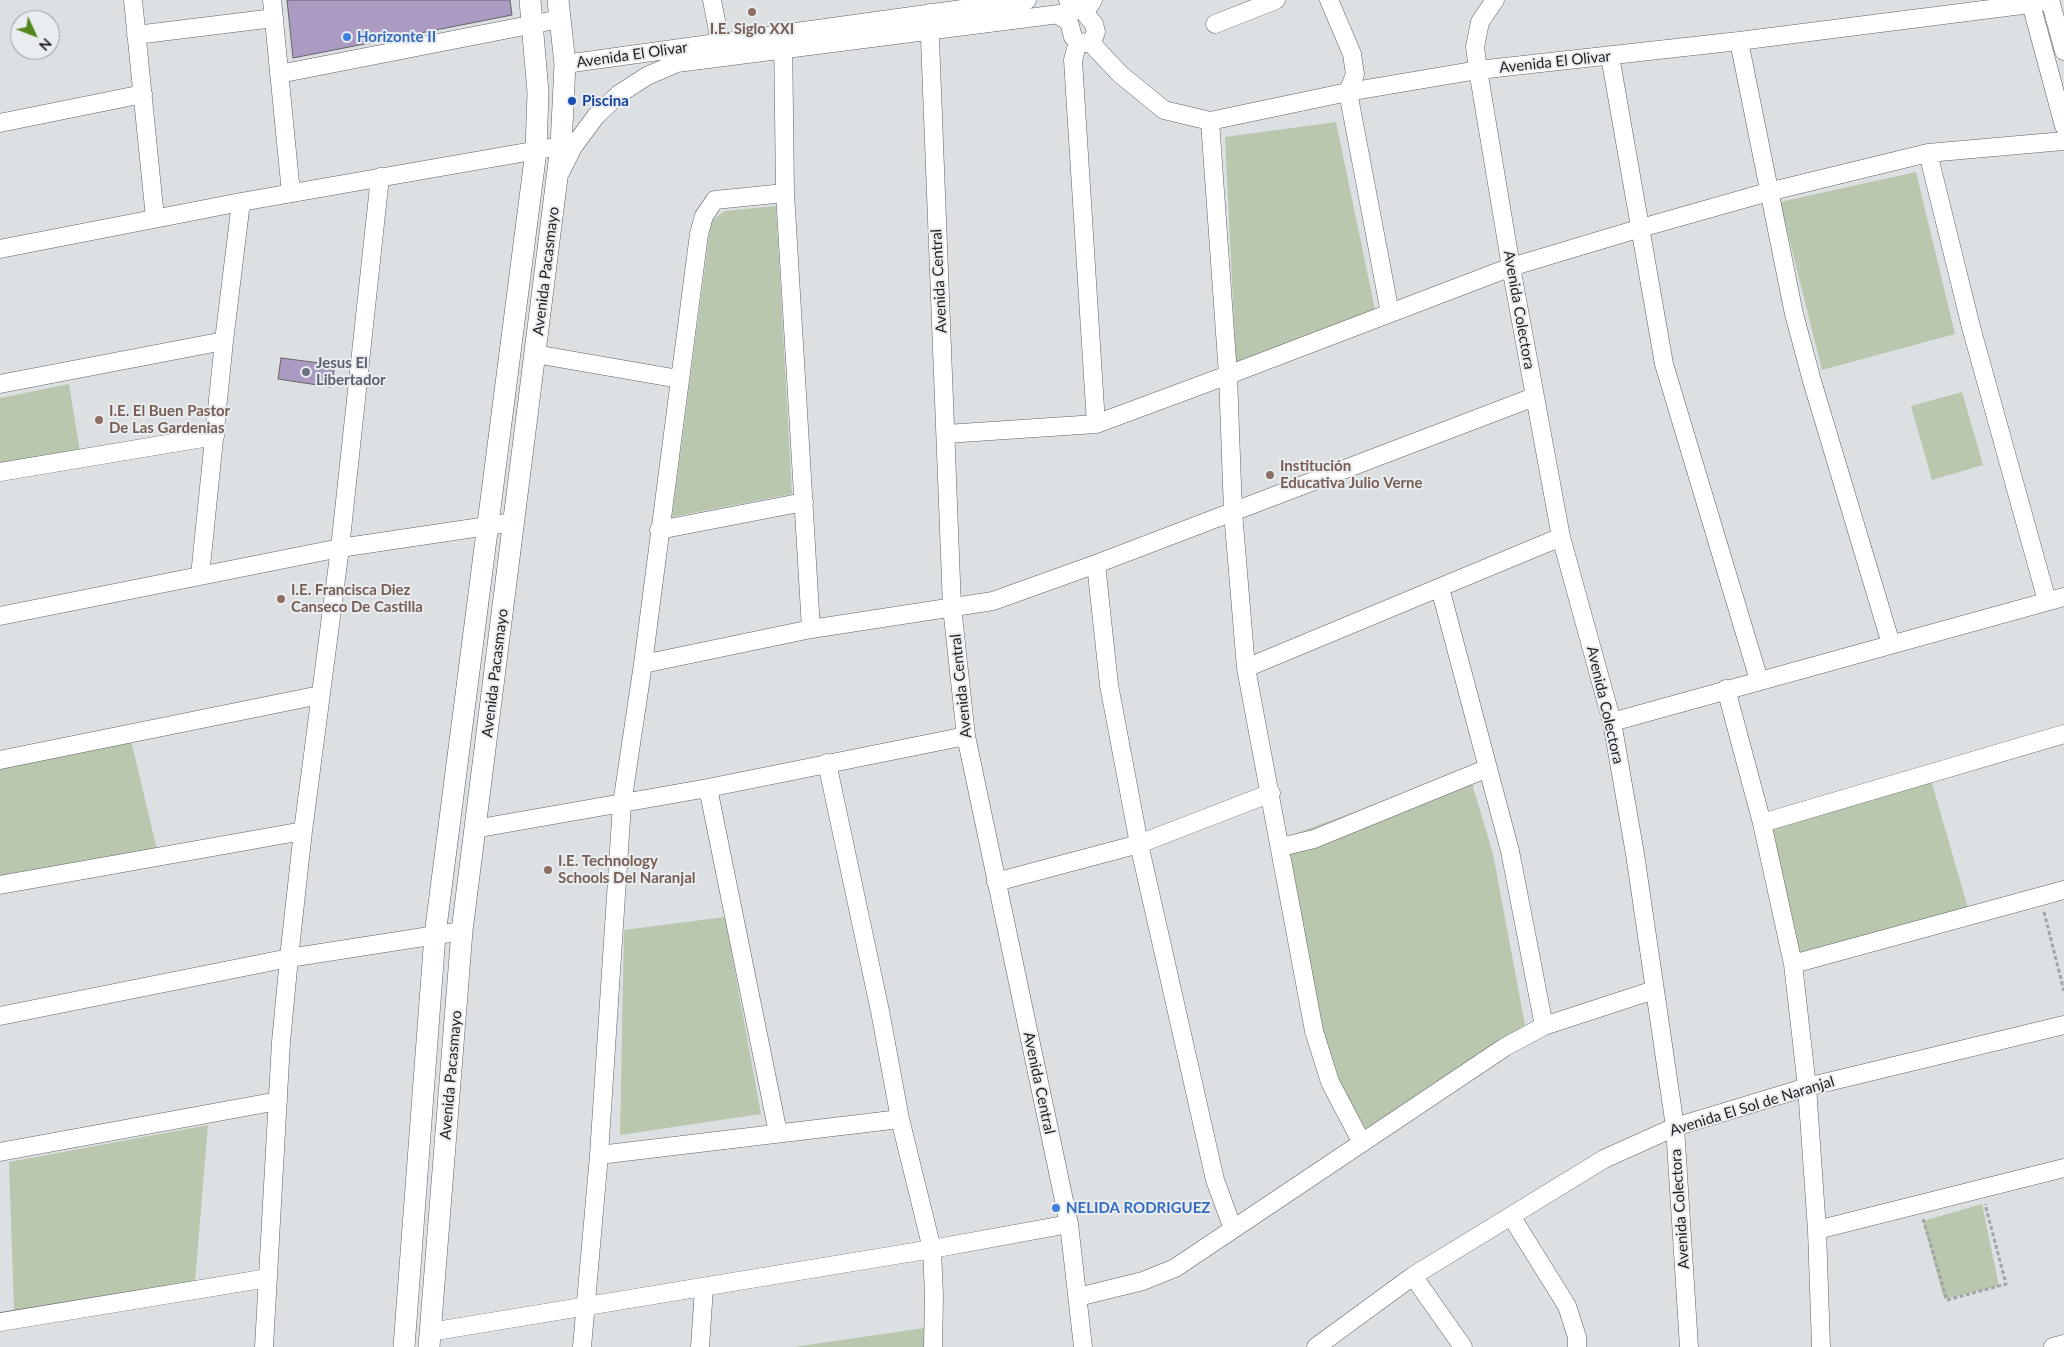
<!DOCTYPE html>
<meta charset="utf-8">
<style>
body{margin:0}
#map{position:relative;width:2064px;height:1347px;overflow:hidden;background:#dde0e3;font-family:Lato,sans-serif}
canvas{display:block}
.north{position:absolute;left:10px;top:10px;width:50px;height:50px;box-sizing:border-box;background:#eaedf0;border:1px solid #989a9c;border-radius:50%;rotate:133deg;font-size:14px;font-weight:700;line-height:20px;text-align:center;color:#1d1e1f}
.north::after{content:'';display:block;margin:auto;width:18px;height:22px;background:#54861b;clip-path:polygon(50% 0,100% 100%,50% 72%,0 100%)}
</style>
<div id="map">
<canvas width="2064" height="1347"></canvas>
<div class="north">N</div>
</div>
<script>
const ctx = document.querySelector('canvas').getContext('2d');
ctx.lineJoin = 'round';
function fill(path, color) { ctx.fillStyle = color; ctx.fill(path, 'evenodd'); }
const poly = rows => new Path2D(rows.map(r => 'M' + r).join(''));
function stroke(path, color, width, dash) { ctx.strokeStyle = color; ctx.lineWidth = width; ctx.lineCap = dash ? 'butt' : 'round'; ctx.setLineDash(dash || []); ctx.stroke(path); }
function write(font, color, halo, rows, align = 'center') {
  ctx.font = font + ' Lato,sans-serif'; ctx.lineWidth = 4; ctx.setLineDash([]); ctx.textBaseline = 'middle'; ctx.strokeStyle = halo; ctx.fillStyle = color; for (const [text, x, y, turn = 0] of rows) {
    ctx.save(); ctx.translate(x, y); ctx.rotate((+turn || 0) * Math.PI / 180); ctx.textAlign = isNaN(turn) ? turn : align; if (halo) ctx.strokeText(text, 0, 0); ctx.fillText(text, 0, 0); ctx.restore();
  }
}
const green = poly([
 [1336,122,1375,310,1236,364,1225,137],
 [1916,172,1955,334,1822,370,1780,202],
 [776,206,792,494,672,517,711,221,725,211],
 [69,384,80,452,0,468,0,398],
 [1962,392,1983,465,1932,480,1911,406],
 [131,740,157,850,0,877,0,767],
 [1468,770,1493,854,1525,1025,1365,1129,1339,1081,1322,1027,1286,837],
 [1931,780,1968,908,1799,953,1770,829],
 [725,917,761,1114,620,1135,624,930],
 [208,1125,195,1282,14,1311,9,1162],
 [1982,1204,1999,1286,1944,1299,1923,1221],
 [924,1328,924,1347,794,1347]
]);
const building = poly([
 [287,0,510,0,512,15,293,58,287,0],
 [281,358,335,365,331,387,278,379,281,358]
]);
const path = poly([
 [2044,912,2064,991],
 [1923,1219,1947,1300,2006,1284,1985,1204]
]);
const minor = poly([
 [133,0,155,218],
 [272,0,291,193],
 [712,0,720,42],
 [1329,0,1352,54,1355,74,1348,92,1390,313],
 [1495,0,1480,22,1475,47,1478,70,1511,267,1561,537,1612,722,1635,854,1675,1127,1689,1347],
 [2030,0,2064,126],
 [2050,0,2064,51],
 [929,13,952,607,966,736,1069,1224,1083,1347],
 [1058,15,1069,22,1073,37,1078,42,1086,43,1093,39,1096,32,1094,24,1078,5,1068,0],
 [1215,24,1276,0],
 [783,33,785,193,811,629],
 [136,35,274,18],
 [1739,41,1794,314,1812,381,1891,644],
 [1078,42,1073,60,1096,424],
 [1090,42,1120,74,1164,110,1210,121,1348,92,1478,70,1739,41,2030,4,2049,0],
 [1610,56,1664,364,1759,680],
 [565,64,1027,0],
 [279,74,560,19],
 [1210,121,1228,375,1233,512,1246,668,1314,1031,1330,1082,1362,1143],
 [0,123,143,94],
 [1928,153,1971,327,2047,601],
 [561,171,573,147,596,116,619,94,647,76,677,63,1067,13,1089,6,1093,0],
 [0,249,241,202,561,146],
 [535,354,679,379],
 [0,384,224,341],
 [946,434,1096,424,1228,375,1511,267,1641,228,1768,192,1928,153,2064,141],
 [0,472,215,436],
 [659,530,804,502],
 [1096,564,1109,685,1139,844,1215,1180,1233,1229],
 [200,576,224,341,241,202],
 [1440,588,1510,851,1544,1026],
 [0,616,340,548,514,522],
 [643,664,811,629,993,601,1096,564,1534,397],
 [1246,668,1561,537],
 [1726,689,1762,823,1793,964,1807,1087,1817,1230,1821,1347],
 [1612,722,2064,597],
 [0,760,320,695],
 [827,763,880,1011,900,1119,932,1249,934,1296,933,1347],
 [708,788,778,1133],
 [1762,823,2064,734],
 [474,829,708,788,966,736],
 [1281,847,1314,839,1488,768],
 [996,882,1139,844,1271,793],
 [0,885,303,831],
 [1793,964,2064,890],
 [0,1016,289,958,462,931],
 [0,1152,278,1101],
 [599,1155,900,1119],
 [1511,1216,1567,1306,1577,1337,1577,1347],
 [1817,1230,2064,1168],
 [1413,1276,1463,1347],
 [1078,1297,1143,1281,1175,1268,1505,1047,1544,1026,1654,990],
 [0,1322,268,1278],
 [430,1332,932,1249,1069,1224],
 [264,1347,281,1042,289,958,303,831,340,548,380,177],
 [582,1347,599,1155,622,804,643,664,699,234,704,216,715,200,785,193],
 [700,1347,704,1288],
 [1316,1347,1413,1276,1604,1159,1675,1127,1807,1087,2064,1025],
 [2053,1347,2064,1344]
]);
const major = poly([
 [404,1347,435,935,536,151,538,92,530,0],
 [429,1347,462,931,561,146,565,64,558,0]
]);
const markers = [
 [752,12,5,"#8d6e63"],
 [347,37,5,"#3f7fe0"],
 [572,101,5,"#1a4fb4"],
 [306,372,5,"#6b7280"],
 [99,420,5,"#8d6e63"],
 [1270,475,5,"#8d6e63"],
 [281,599,5,"#8d6e63"],
 [548,870,5,"#8d6e63"],
 [1056,1208,5,"#3f7fe0"]
];
const educationNames = [
 ["I.E. Siglo XXI",752,29,"center"],
 ["I.E. El Buen Pastor",109,411],
 ["De Las Gardenias",109,428],
 ["Institución",1280,466],
 ["Educativa Julio Verne",1280,483],
 ["I.E. Francisca Diez",291,590],
 ["Canseco De Castilla",291,607],
 ["I.E. Technology",558,861],
 ["Schools Del Naranjal",558,878]
];
const shopNames = [
 ["Horizonte II",357,37],
 ["NELIDA RODRIGUEZ",1066,1208]
];
const streetNames = [
 ["Avenida El Olivar",632,55,-8],
 ["Avenida El Olivar",1555,62,-6],
 ["Avenida Pacasmayo",546,271,-83],
 ["Avenida Central",939,281,-93],
 ["Avenida Colectora",1519,310,80],
 ["Avenida Pacasmayo",495,673,-83],
 ["Avenida Central",961,686,-96],
 ["Avenida Colectora",1605,705,77],
 ["Avenida Pacasmayo",451,1075,-85],
 ["Avenida Central",1039,1083,78],
 ["Avenida El Sol de Naranjal",1752,1106,-17],
 ["Avenida Colectora",1680,1209,-94]
];
const transitNames = [
 ["Piscina",582,101]
];
const worshipNames = [
 ["Jesus El",316,363],
 ["Libertador",316,380]
];
fill(green, '#b8c7ae');
fill(building, '#ab9bc2');
stroke(building, '#656467', 1);
stroke(minor, '#5f6164', 19);
stroke(major, '#5f6164', 22);
stroke(path, '#a2a5a7', 3, [4, 2.5]);
stroke(minor, '#fff', 18);
stroke(major, '#fff', 21);
for (const [x, y, r, color] of markers) { const dot = new Path2D(); dot.arc(x, y, r, 0, 2 * Math.PI); ctx.fillStyle = color; ctx.fill(dot); stroke(dot, '#eaedf0', 2); }
write('bold 15px', '#785e54', '#eaedf0', educationNames, 'left');
write('bold 15px', '#366cbe', '#eaedf0', shopNames, 'left');
write('15px', '#1d1e1f', '#eaedf0', streetNames);
write('bold 15px', '#164399', '#eaedf0', transitNames, 'left');
write('bold 15px', '#5b616d', '#eaedf0', worshipNames, 'left');
</script>
